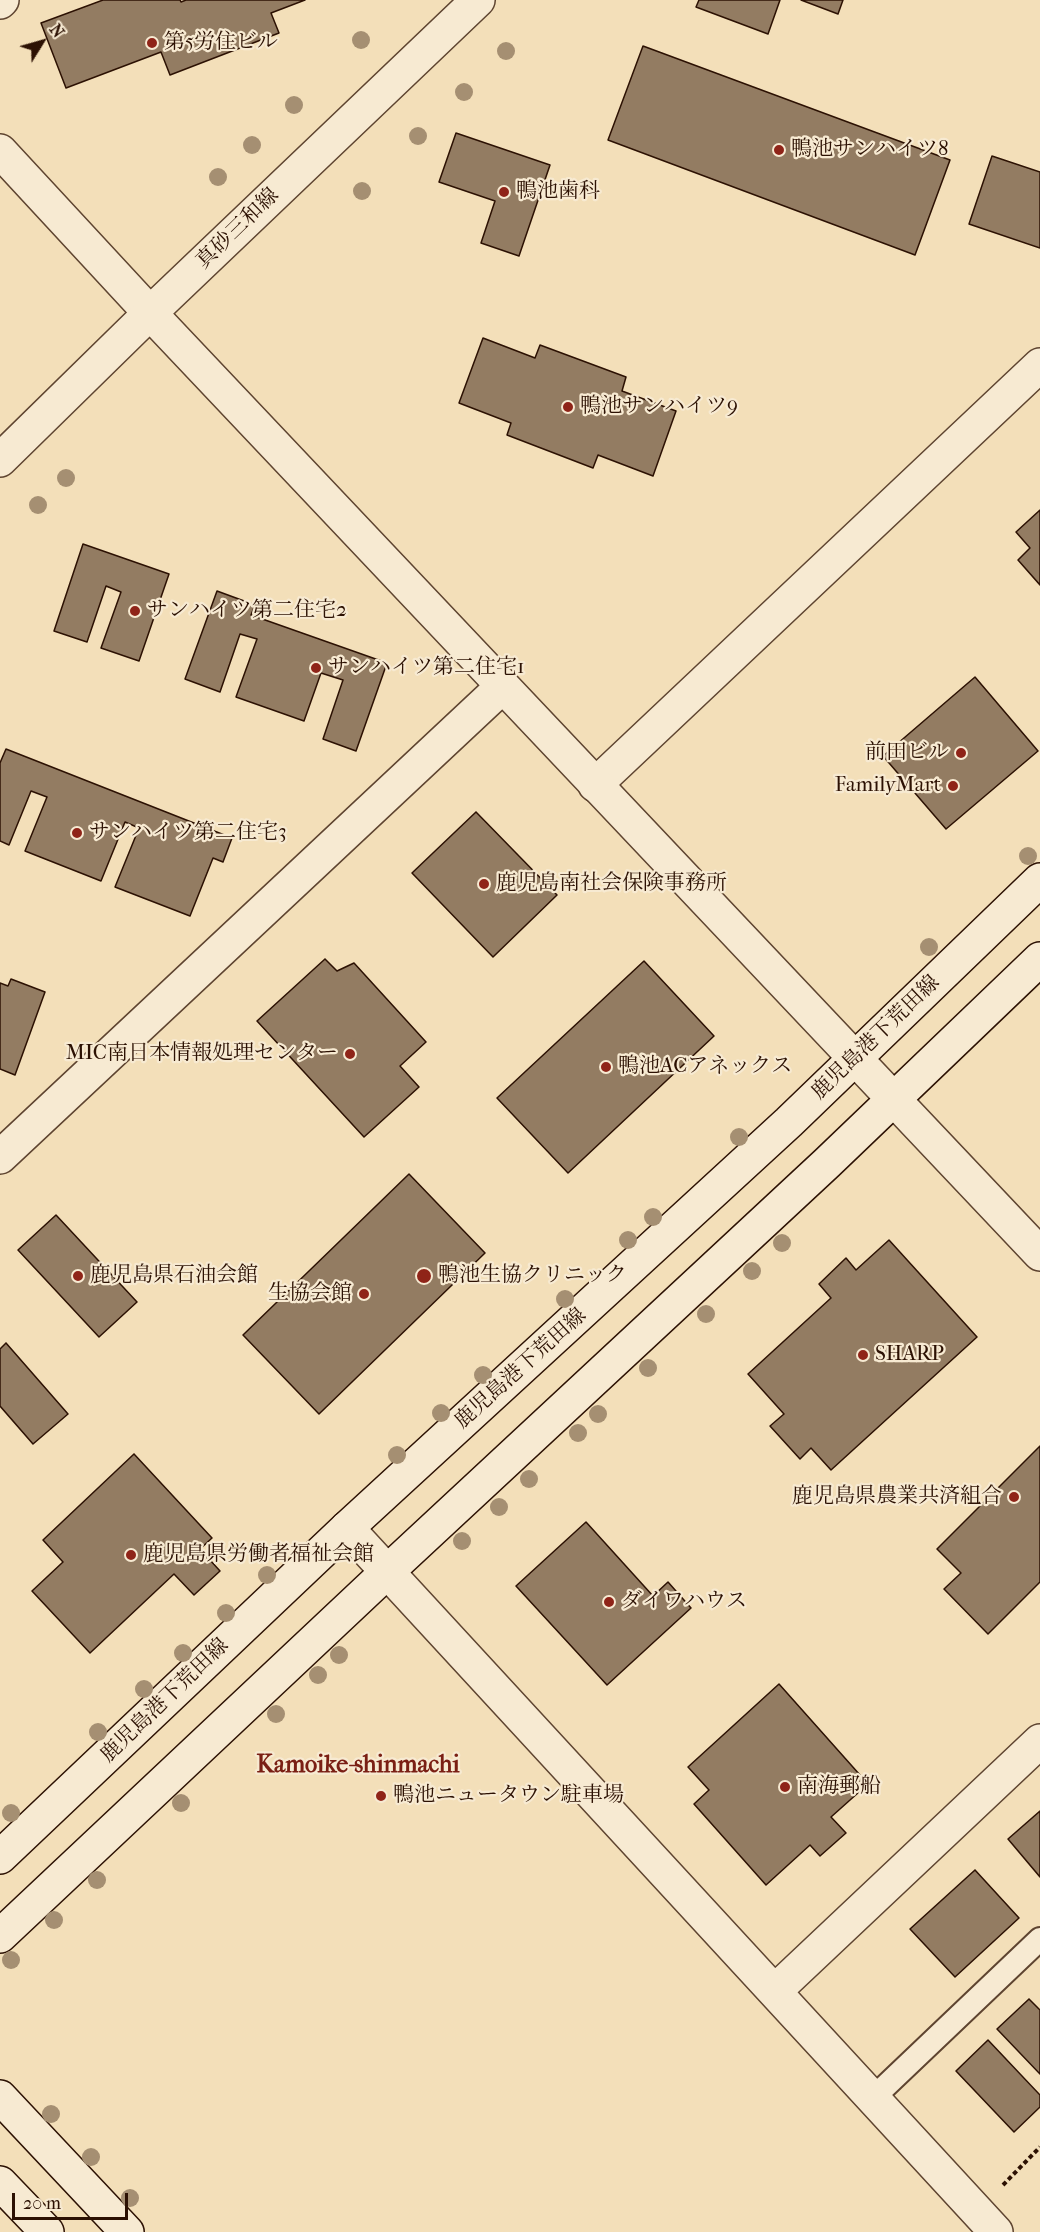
<!DOCTYPE html>
<meta charset="utf-8">
<style>
body{margin:0}
#map{position:relative;width:1040px;height:2232px;overflow:hidden;background:#f3dfb9;font-family:"IM FELL French Canon",serif}
canvas{display:block}
.north{position:absolute;left:12px;top:12px;width:60px;height:60px;-webkit-text-stroke:4px #f7ead2;paint-order:stroke;rotate:53deg;font-size:16px;font-weight:700;line-height:24px;text-align:center;color:#2c1103}
.north::after{content:'';display:block;margin:auto;width:21px;height:27px;background:#2c1103;clip-path:polygon(50% 0,100% 100%,50% 72%,0 100%)}
.scale{position:absolute;left:12px;top:2193px;width:116px;height:27px;box-sizing:border-box;border:3px solid #2c1103;border-top:0;padding-left:8px;font-size:18px;line-height:21px;white-space:nowrap;color:#2c1103;-webkit-text-stroke:4px #f7ead2;paint-order:stroke}
</style>
<div id="map">
<canvas width="1040" height="2232"></canvas>
<div class="north">N</div>
<div class="scale">20 m</div>
</div>
<script>
const ctx = document.querySelector('canvas').getContext('2d');
ctx.lineJoin = 'round';
function fill(path, color) { ctx.fillStyle = color; ctx.fill(path, 'evenodd'); }
const poly = rows => new Path2D(rows.map(r => 'M' + r).join(''));
function stroke(path, color, width, dash) { ctx.strokeStyle = color; ctx.lineWidth = width; ctx.lineCap = dash ? 'butt' : 'round'; ctx.setLineDash(dash || []); ctx.stroke(path); }
function write(font, color, halo, rows, align = 'center') {
  ctx.font = font + ' "IM FELL French Canon","Noto Serif JP",serif'; ctx.lineWidth = 4.5; ctx.setLineDash([]); ctx.textBaseline = 'middle'; ctx.strokeStyle = halo; ctx.fillStyle = color; for (const [text, x, y, turn = 0] of rows) {
    ctx.save(); ctx.translate(x, y); ctx.rotate((+turn || 0) * Math.PI / 180); ctx.textAlign = isNaN(turn) ? turn : align; if (halo) ctx.strokeText(text, 0, 0); ctx.fillText(text, 0, 0); ctx.restore();
  }
}
const building = poly([
 [103,0,180,0,181,2,186,0,305,0,271,13,279,33,170,75,161,52,66,88,41,23,103,0],
 [699,0,780,0,768,34,696,7,699,0],
 [801,0,843,0,838,14,801,0],
 [643,46,950,160,915,255,608,140,643,46],
 [456,133,550,165,519,256,481,243,495,201,439,182,456,133],
 [992,156,1040,172,1040,248,969,224,992,156],
 [483,338,535,358,540,345,626,377,622,391,676,411,653,476,598,455,593,468,507,435,511,423,459,403,483,338],
 [1040,510,1040,585,1018,560,1030,548,1016,532,1040,510],
 [83,544,169,574,139,661,101,648,121,592,106,586,87,642,54,631,83,544],
 [217,591,255,605,251,615,387,663,356,751,323,739,343,680,321,673,304,721,236,697,257,639,240,634,220,692,185,679,217,591],
 [975,677,1038,751,946,829,883,756,975,677],
 [6,749,232,838,223,862,213,858,190,916,115,887,139,828,125,822,101,881,25,851,47,797,31,791,9,845,0,841,0,763,6,749],
 [476,812,557,895,493,957,412,873,476,812],
 [325,959,337,971,354,963,426,1042,400,1066,419,1087,364,1137,257,1021,325,959],
 [644,961,714,1036,568,1173,497,1098,644,961],
 [11,979,45,992,15,1075,0,1069,0,983,8,986,11,979],
 [409,1174,485,1253,319,1414,243,1335,409,1174],
 [56,1215,137,1302,99,1337,18,1250,56,1215],
 [889,1240,977,1337,831,1470,811,1448,800,1459,770,1426,784,1414,748,1374,831,1298,819,1284,846,1258,856,1270,889,1240],
 [6,1343,68,1414,33,1444,0,1406,0,1349,6,1343],
 [1040,1446,1040,1582,988,1634,944,1589,961,1573,937,1549,1040,1446],
 [134,1454,212,1538,200,1549,220,1571,194,1595,174,1574,90,1653,32,1591,63,1562,43,1540,134,1454],
 [586,1522,653,1596,668,1582,691,1608,607,1685,516,1586,586,1522],
 [779,1684,868,1784,831,1817,846,1833,820,1856,810,1845,766,1885,694,1804,709,1790,688,1767,779,1684],
 [1040,1811,1040,1877,1008,1839,1040,1811],
 [975,1870,1019,1918,955,1977,910,1929,975,1870],
 [1029,1999,1040,2010,1040,2074,997,2029,1029,1999],
 [988,2040,1040,2095,1040,2107,1014,2132,956,2071,988,2040]
]);
const path = poly([
 [1003,2185,1040,2147]
]);
const service = poly([
 [873,2098,1040,1939]
]);
const minor = poly([
 [0,2,2,0],
 [0,151,150,313],
 [595,785,1040,365],
 [0,1157,502,687],
 [347,1528,996,2232],
 [775,1991,1040,1741]
]);
const tertiary = poly([
 [150,313,1040,1254],
 [0,460,150,313,478,0]
]);
const secondary = poly([
 [0,1857,347,1528,789,1122,1040,880],
 [0,1936,388,1571,827,1163,1040,959],
 [0,2097,127,2232],
 [0,2183,47,2232]
]);
const trees = [
 [361,40],
 [506,51],
 [464,92],
 [294,105],
 [418,136],
 [252,145],
 [218,177],
 [362,191],
 [66,478],
 [38,505],
 [1028,856],
 [929,947],
 [739,1137],
 [653,1217],
 [628,1240],
 [782,1243],
 [752,1271],
 [565,1299],
 [706,1314],
 [648,1368],
 [483,1375],
 [441,1413],
 [598,1414],
 [578,1433],
 [397,1455],
 [529,1479],
 [499,1507],
 [462,1541],
 [267,1575],
 [226,1613],
 [183,1653],
 [339,1655],
 [318,1675],
 [144,1689],
 [276,1714],
 [98,1732],
 [181,1803],
 [11,1813],
 [97,1880],
 [54,1920],
 [11,1960],
 [51,2114],
 [91,2157],
 [130,2198]
];
const markers = [
 [152,43,6,"#8f2418"],
 [779,150,6,"#8f2418"],
 [504,192,6,"#8f2418"],
 [568,407,6,"#8f2418"],
 [135,611,6,"#8f2418"],
 [316,668,6,"#8f2418"],
 [961,753,6,"#8f2418"],
 [953,786,6,"#8f2418"],
 [77,833,6,"#8f2418"],
 [484,884,6,"#8f2418"],
 [350,1054,6,"#8f2418"],
 [606,1067,6,"#8f2418"],
 [78,1276,6,"#8f2418"],
 [424,1276,8,"#8f2418"],
 [364,1294,6,"#8f2418"],
 [863,1355,6,"#8f2418"],
 [1014,1497,6,"#8f2418"],
 [131,1555,6,"#8f2418"],
 [609,1602,6,"#8f2418"],
 [785,1787,6,"#8f2418"],
 [381,1796,6,"#8f2418"]
];
const poiNames = [
 ["第5労住ビル",164,43],
 ["鴨池サンハイツ8",791,150],
 ["鴨池歯科",516,192],
 ["鴨池サンハイツ9",580,407],
 ["サンハイツ第二住宅2",147,611],
 ["サンハイツ第二住宅1",328,668],
 ["前田ビル",949,753,"right"],
 ["FamilyMart",941,786,"right"],
 ["サンハイツ第二住宅3",89,833],
 ["鹿児島南社会保険事務所",496,884],
 ["MIC南日本情報処理センター",338,1054,"right"],
 ["鴨池ACアネックス",618,1067],
 ["鹿児島県石油会館",90,1276],
 ["鴨池生協クリニック",438,1276],
 ["生協会館",352,1294,"right"],
 ["SHARP",875,1355],
 ["鹿児島県農業共済組合",1002,1497,"right"],
 ["鹿児島県労働者福祉会館",143,1555],
 ["ダイワハウス",621,1602],
 ["南海郵船",797,1787],
 ["鴨池ニュータウン駐車場",393,1796]
];
const streetNames = [
 ["真砂三和線",238,229,-44],
 ["鹿児島港下荒田線",876,1038,-44],
 ["鹿児島港下荒田線",521,1369,-42],
 ["鹿児島港下荒田線",165,1701,-44]
];
const quarterNames = [
 ["Kamoike-shinmachi",358,1766]
];
fill(building, '#937c62');
stroke(building, '#2c1103', 1.5);
stroke(service, '#5e4430', 26);
stroke(minor, '#5e4430', 36);
stroke(tertiary, '#5e4430', 36);
stroke(secondary, '#2c1103', 36);
stroke(path, '#2c1103', 4, [4.5, 3]);
stroke(service, '#f7ead2', 22);
stroke(minor, '#f7ead2', 33);
stroke(tertiary, '#f7ead2', 33);
stroke(secondary, '#f7ead2', 33);
ctx.fillStyle = '#a58f72';
for (const [x, y] of trees) { ctx.beginPath(); ctx.arc(x, y, 9, 0, 2 * Math.PI); ctx.fill(); }
for (const [x, y, r, color] of markers) { const dot = new Path2D(); dot.arc(x, y, r, 0, 2 * Math.PI); ctx.fillStyle = color; ctx.fill(dot); stroke(dot, '#f7ead2', 2); }
write('21px', '#2c1103', '#f7ead2', poiNames, 'left');
write('21px', '#2c1103', '#f7ead2', streetNames);
write('bold 24px', '#7a1f14', '#f7ead2', quarterNames);
</script>
